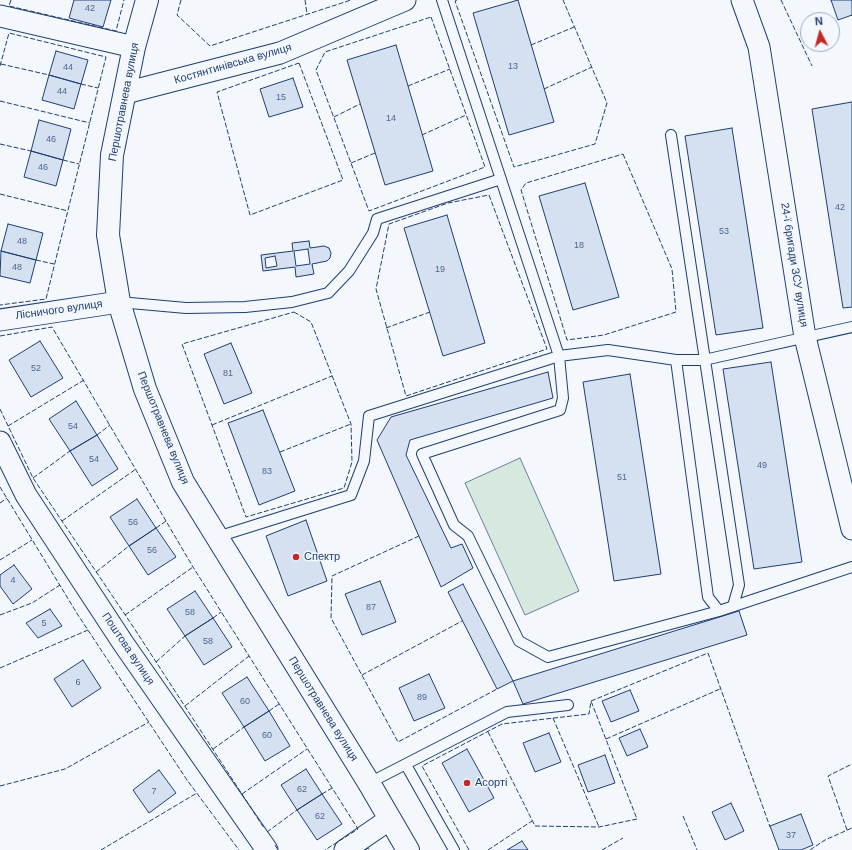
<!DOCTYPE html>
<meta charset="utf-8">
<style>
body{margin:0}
#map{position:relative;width:852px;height:850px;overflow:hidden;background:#f4f7fb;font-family:Helvetica,sans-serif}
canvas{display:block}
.north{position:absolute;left:800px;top:12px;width:40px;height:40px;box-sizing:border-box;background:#f4f7fb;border:1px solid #9eadc5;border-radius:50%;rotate:354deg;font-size:11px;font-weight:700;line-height:16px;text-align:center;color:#1d3f73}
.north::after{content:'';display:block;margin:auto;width:14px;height:18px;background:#c62828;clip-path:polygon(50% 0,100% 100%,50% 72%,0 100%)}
</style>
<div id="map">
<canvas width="852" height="850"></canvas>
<div class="north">N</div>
</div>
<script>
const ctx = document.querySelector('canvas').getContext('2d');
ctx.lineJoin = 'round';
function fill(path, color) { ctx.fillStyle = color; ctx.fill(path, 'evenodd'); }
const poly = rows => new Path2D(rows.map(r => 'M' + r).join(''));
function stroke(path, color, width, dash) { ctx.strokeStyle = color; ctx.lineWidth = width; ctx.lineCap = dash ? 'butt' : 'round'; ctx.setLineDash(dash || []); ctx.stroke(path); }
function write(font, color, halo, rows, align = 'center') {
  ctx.font = font + ' Helvetica,sans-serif'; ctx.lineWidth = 3; ctx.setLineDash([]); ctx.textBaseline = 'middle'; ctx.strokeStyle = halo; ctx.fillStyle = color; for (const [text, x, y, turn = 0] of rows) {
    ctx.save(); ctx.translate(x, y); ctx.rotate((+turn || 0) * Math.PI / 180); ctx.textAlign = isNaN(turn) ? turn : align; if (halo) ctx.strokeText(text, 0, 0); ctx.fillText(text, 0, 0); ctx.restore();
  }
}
const green = poly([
 [520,458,579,591,525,615,465,483,520,458]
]);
const building = poly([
 [74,0,111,0,103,27,69,18,74,0],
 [518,0,554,122,509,135,473,13,518,0],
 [831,0,852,0,852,15,838,20,831,0],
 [396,45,433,171,385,185,347,60,396,45],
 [56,51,88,60,81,84,49,75,56,51],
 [49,75,81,84,74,109,42,100,49,75],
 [293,78,303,107,269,117,260,89,293,78],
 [852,102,852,307,843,308,812,109,852,102],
 [39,120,71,129,63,160,31,151,39,120],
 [732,128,763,328,716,335,685,136,732,128],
 [31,151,63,160,56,186,24,177,31,151],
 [585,183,619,297,573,310,539,196,585,183],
 [447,215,485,343,443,356,404,228,447,215],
 [8,224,43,233,36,260,1,251,8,224],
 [309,241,310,248,324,246,329,248,331,253,330,258,327,261,312,264,314,274,296,277,295,267,263,271,261,255,293,251,292,243,309,241],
 [308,249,310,264,296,266,294,251,308,249],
 [1,251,36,260,30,283,0,276,1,251],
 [275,256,277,266,266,268,265,258,275,256],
 [40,341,63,378,31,397,9,360,40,341],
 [231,343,252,393,224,404,204,354,231,343],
 [771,362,802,562,754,569,723,369,771,362],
 [548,372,553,398,410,440,406,455,451,548,462,544,473,568,441,587,377,440,391,417,548,372],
 [630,374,661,574,614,581,583,382,630,374],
 [76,401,97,435,70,451,49,419,76,401],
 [263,410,295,491,259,505,228,423,263,410],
 [97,435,118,469,92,486,70,451,97,435],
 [137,499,156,528,129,546,110,517,137,499],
 [306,520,327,581,288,596,266,536,306,520],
 [156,528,176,557,148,575,129,546,156,528],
 [14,565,32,589,13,604,0,586,0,575,14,565],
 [380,581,396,622,362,635,345,594,380,581],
 [463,584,513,681,497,689,448,592,463,584],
 [195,591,213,618,185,636,167,609,195,591],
 [50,609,62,626,38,638,26,623,50,609],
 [739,611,747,635,523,704,513,681,739,611],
 [213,618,232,647,204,665,185,636,213,618],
 [83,660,101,688,72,707,54,679,83,660],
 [429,674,445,708,414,721,399,688,429,674],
 [247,677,269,711,244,727,222,693,247,677],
 [630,690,639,711,611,722,602,701,630,690],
 [269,711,290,746,265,761,244,727,269,711],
 [640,729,648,747,627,756,619,738,640,729],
 [549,733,561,762,535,772,523,743,549,733],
 [467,749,494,798,469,812,442,763,467,749],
 [605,755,615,783,588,792,578,765,605,755],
 [306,769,322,794,297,810,281,785,306,769],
 [159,770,176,793,149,813,133,790,159,770],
 [322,794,342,824,317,840,297,810,322,794],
 [731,803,744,831,725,840,712,812,731,803],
 [801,814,813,845,801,850,779,850,770,826,801,814],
 [522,841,528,850,507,850,522,841]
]);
const lane = poly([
 [442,0,559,356,563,398,560,410,422,454,454,525,468,536,519,641,548,657,719,611,852,567],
 [671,135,739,585,733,606],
 [119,302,186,308,245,307,292,302,328,293,349,271,373,233,377,219,501,179],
 [676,360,708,597,719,611],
 [217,537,351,495,364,461,369,416,559,356,608,350,676,360,704,360,852,327],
 [406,765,454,850],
 [369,783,507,712,568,705]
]);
const street = poly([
 [742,0,759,47,805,337,852,529],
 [0,16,134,47],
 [125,93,280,53,405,0],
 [0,320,119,302],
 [0,442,26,495,123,643,267,850],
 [345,850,390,819]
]);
const primary = poly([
 [147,0,134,47,112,155,108,235,119,302,145,389,183,482,369,783,408,850]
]);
const fence = poly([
 [11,0,9,6,116,31,124,0],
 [181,0,177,15,210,46,351,0],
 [305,0,307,14],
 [457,0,455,1,514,167,595,144,607,103,563,0],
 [781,0,812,66],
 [431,17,485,167,369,211,316,70,325,52,431,17],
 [531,45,574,27],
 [299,63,343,180,250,215,217,92,299,63],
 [1,64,49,75],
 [0,66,9,33,106,57,46,299,0,305],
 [81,84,98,88],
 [408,86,450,69],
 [544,89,592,67],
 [0,101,90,123],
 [334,117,360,104],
 [422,135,466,115],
 [0,144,31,151],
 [623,154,672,269,676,312,604,335,567,340,521,190,526,183,623,154],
 [63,160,79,164],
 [351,163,375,153],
 [0,194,68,211],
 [489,195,547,349,406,396,376,289,389,224,448,203,489,195],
 [36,260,54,264],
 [294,312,311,322,351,424,352,462,344,488,246,517,182,344,294,312],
 [386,328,430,312],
 [0,336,52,327,193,567,358,829,325,850],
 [0,409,33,478,134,628,264,828],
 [212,425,332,376],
 [8,426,84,380],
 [97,435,110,425],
 [280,452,351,424],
 [33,478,70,451],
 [0,487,78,615,187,780,239,850],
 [0,503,7,498],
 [62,521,136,469],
 [156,528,166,521],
 [419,536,332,576,331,618,398,742,497,689],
 [0,560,32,540],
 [96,572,129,546],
 [0,615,32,603,60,585],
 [125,615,193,567],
 [213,618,221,612],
 [156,662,185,636],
 [0,668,88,630],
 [362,675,462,621],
 [591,701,708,653,770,827],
 [185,706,249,656],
 [269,711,279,704],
 [553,718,599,827],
 [488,732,535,826,599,827,637,819,591,701],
 [606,739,720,689],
 [213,749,244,727],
 [0,786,65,769,149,722],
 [242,794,307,749],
 [322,794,332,788],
 [683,816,697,850],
 [847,830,828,776,852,764],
 [267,832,297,810],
 [275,845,278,850],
 [101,850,197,793],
 [365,850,368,848,369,850],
 [469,850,422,766,502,724,589,714,591,701],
 [488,850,532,821],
 [602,850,623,838],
 [810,850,825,840,852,828]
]);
const markers = [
 [296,557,4,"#c62828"],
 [467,783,4,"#c62828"]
];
const numberNames = [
 ["42",90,9],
 ["13",513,67],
 ["44",68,68],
 ["44",62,92],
 ["15",281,98],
 ["14",391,119],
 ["46",51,140],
 ["46",43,168],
 ["42",840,208],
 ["53",724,232],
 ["48",22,242],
 ["18",579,246],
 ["48",17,268],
 ["19",440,270],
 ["52",36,369],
 ["81",228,374],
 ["54",73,427],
 ["54",94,460],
 ["49",762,466],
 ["83",267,472],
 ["51",622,478],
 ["56",133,523],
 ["56",152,551],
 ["4",13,581],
 ["87",371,608],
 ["58",190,613],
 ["5",44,624],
 ["58",208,642],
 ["6",78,683],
 ["89",422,698],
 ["60",245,702],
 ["60",267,736],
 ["62",302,790],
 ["7",154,792],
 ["62",320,817],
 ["37",791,836]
];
const streetNames = [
 ["Костянтинівська вулиця",233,64,-16],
 ["Першотравнева вулиця",124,102,-79],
 ["24-ї бригади ЗСУ вулиця",794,265,81],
 ["Лісничого вулиця",59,310,-8],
 ["Першотравнева вулиця",163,428,68],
 ["Поштова вулиця",128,649,56],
 ["Першотравнева вулиця",323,709,58]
];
const poiNames = [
 ["Спектр",304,557],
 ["Асорті",475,783]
];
fill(green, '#d7e8df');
stroke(green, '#687fa3', 1);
fill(building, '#d5e0f0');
stroke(building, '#1d3f73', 1);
stroke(lane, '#1d3f73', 12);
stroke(street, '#1d3f73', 23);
stroke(primary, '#1d3f73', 24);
stroke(lane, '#f4f7fb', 10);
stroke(street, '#f4f7fb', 21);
stroke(primary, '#f4f7fb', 22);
stroke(fence, '#1d3f73', 1, [5, 2]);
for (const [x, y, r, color] of markers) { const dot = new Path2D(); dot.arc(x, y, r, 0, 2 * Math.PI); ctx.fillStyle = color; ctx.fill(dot); stroke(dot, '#f4f7fb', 1.5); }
write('9px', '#4b6792', null, numberNames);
write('11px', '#1d3f73', '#f4f7fb', streetNames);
write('11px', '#1d3f73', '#f4f7fb', poiNames, 'left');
</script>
